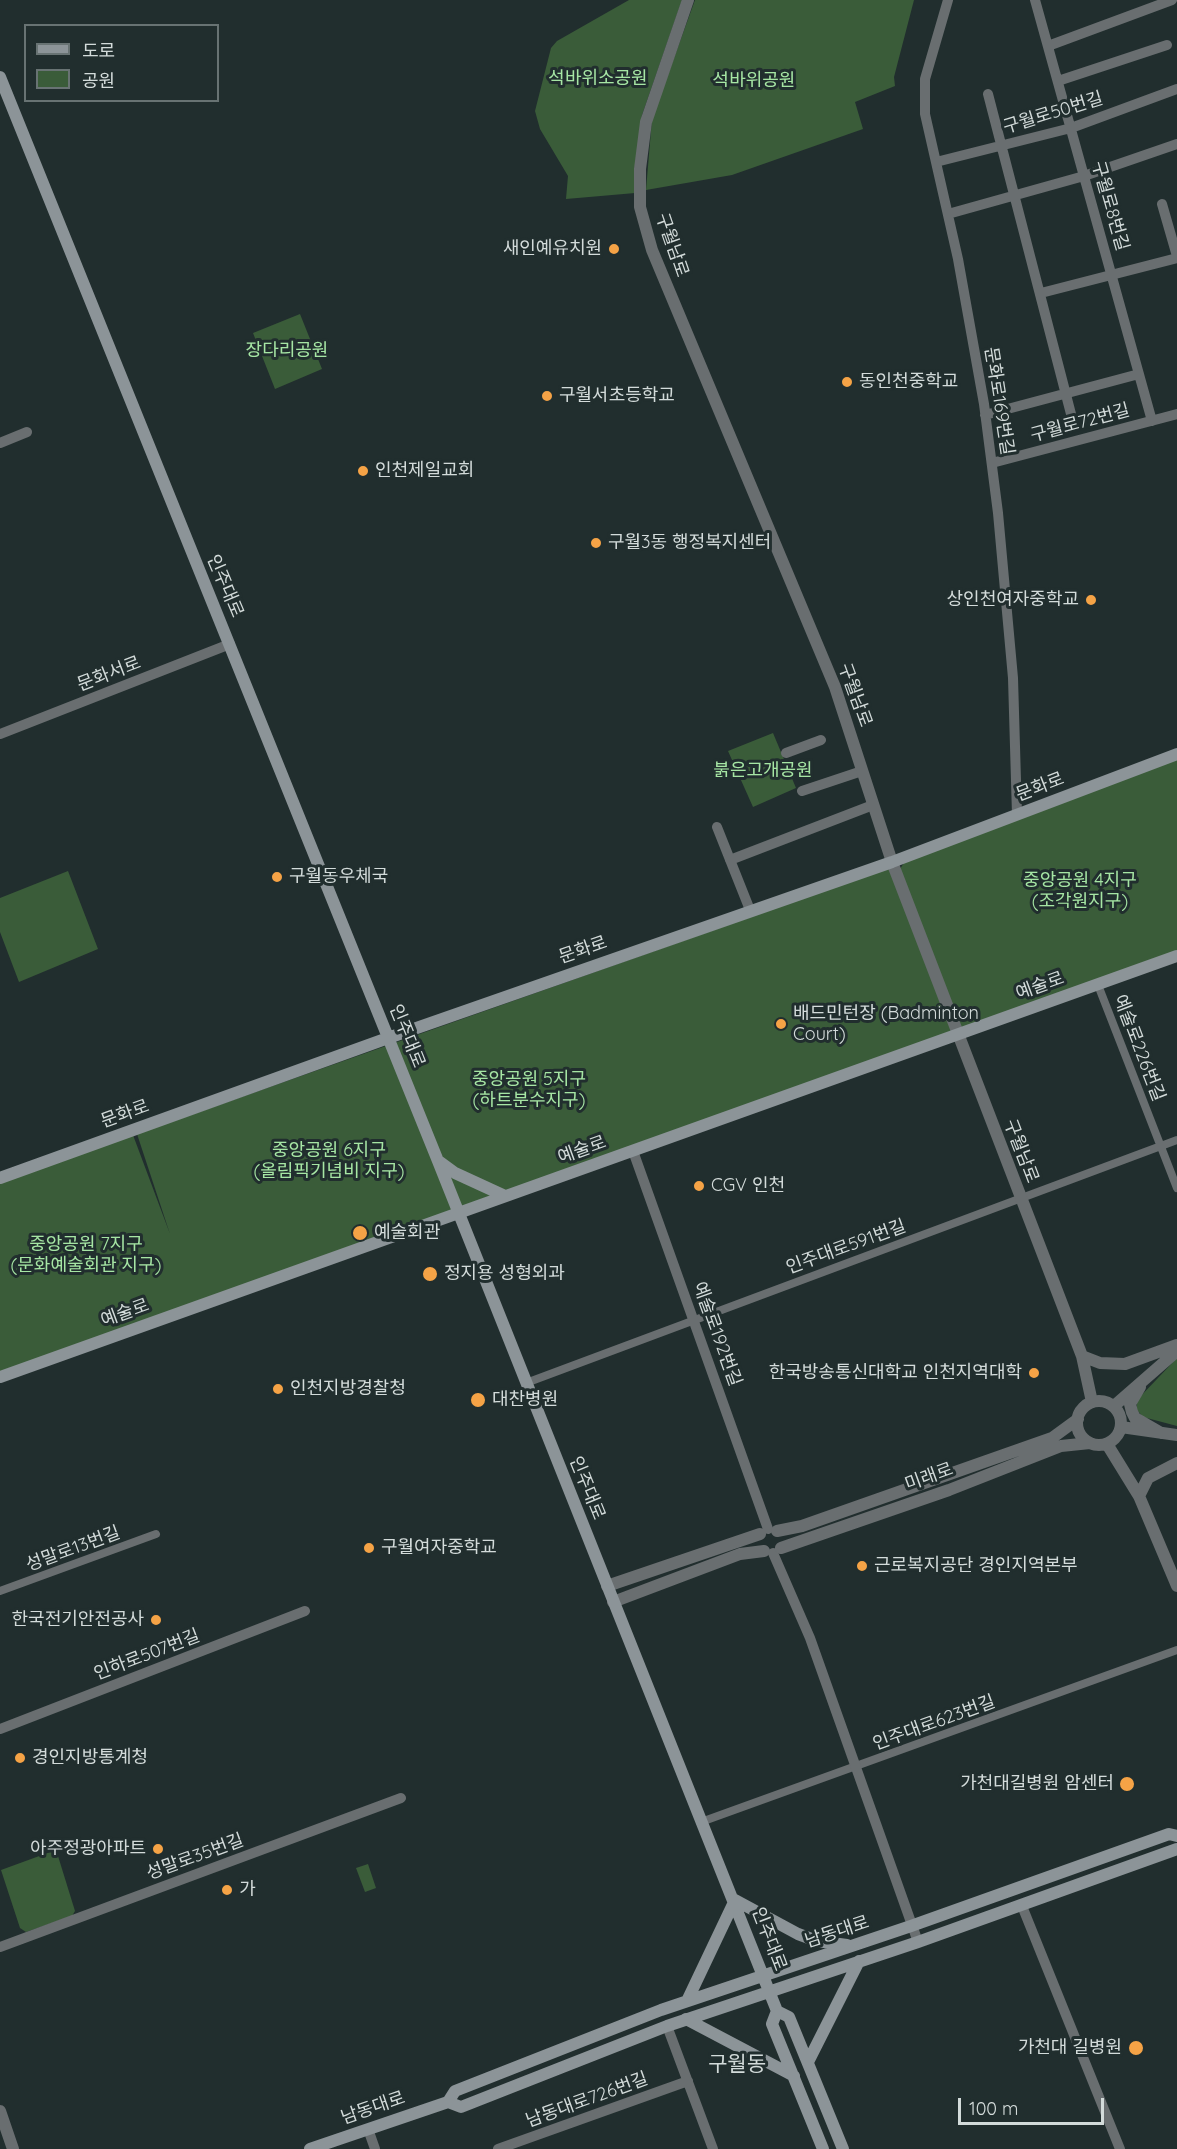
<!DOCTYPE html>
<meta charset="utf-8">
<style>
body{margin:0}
#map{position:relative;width:1177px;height:2149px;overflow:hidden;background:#212e2e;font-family:Quicksand,"Noto Sans KR",sans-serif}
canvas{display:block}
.legend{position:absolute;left:24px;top:24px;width:195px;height:78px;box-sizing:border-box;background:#212e2e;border:2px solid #687373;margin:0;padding:8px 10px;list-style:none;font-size:18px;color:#d3dbda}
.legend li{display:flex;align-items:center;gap:12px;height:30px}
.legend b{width:30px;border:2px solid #687373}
.scale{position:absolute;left:958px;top:2098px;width:146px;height:27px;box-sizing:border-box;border:3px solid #d3dbda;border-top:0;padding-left:8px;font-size:18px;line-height:21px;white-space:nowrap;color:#d3dbda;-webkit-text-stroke:4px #212e2e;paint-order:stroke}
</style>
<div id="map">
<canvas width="1177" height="2149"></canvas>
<ul class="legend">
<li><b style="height:8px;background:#8c9498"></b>도로</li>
<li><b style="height:16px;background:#3a5c39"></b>공원</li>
</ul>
<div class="scale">100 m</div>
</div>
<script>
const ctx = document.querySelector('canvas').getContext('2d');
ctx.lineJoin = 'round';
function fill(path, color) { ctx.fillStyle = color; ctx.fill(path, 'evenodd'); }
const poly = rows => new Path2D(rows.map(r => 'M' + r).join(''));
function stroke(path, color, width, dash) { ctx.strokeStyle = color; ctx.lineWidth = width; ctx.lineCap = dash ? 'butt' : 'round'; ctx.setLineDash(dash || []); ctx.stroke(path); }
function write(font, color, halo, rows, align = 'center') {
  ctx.font = font + ' Quicksand,"Noto Sans KR",sans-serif'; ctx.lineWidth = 6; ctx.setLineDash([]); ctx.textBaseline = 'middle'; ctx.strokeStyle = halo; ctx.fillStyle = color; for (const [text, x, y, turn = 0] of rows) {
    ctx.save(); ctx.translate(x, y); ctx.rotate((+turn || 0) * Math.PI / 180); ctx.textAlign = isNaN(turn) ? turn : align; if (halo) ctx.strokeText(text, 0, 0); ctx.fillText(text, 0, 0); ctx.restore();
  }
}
const green = poly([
 [629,0,682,0,642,115,634,173,635,193,566,199,568,176,540,129,535,111,551,48,557,41],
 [695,0,914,0,894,77,895,86,855,102,863,129,732,175,646,190,652,119],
 [300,314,322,369,275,389,253,333],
 [773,733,796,788,753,807,728,751],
 [1177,754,1177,956,0,1377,0,1183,133,1135,170,1234,137,1134,889,868,897,874,908,856],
 [68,871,98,949,19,982,0,932,0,898],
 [1177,1358,1177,1426,1143,1417,1137,1410,1137,1400],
 [53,1851,58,1856,75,1911,72,1916,26,1932,20,1928,1,1870],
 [368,1864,376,1888,365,1892,356,1868]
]);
const pedestrian = poly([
 [1098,985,1177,1188],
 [526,1383,1177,1140],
 [0,1591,156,1534],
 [701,1822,1177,1650]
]);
const minor = poly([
 [948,0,925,79,925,114,958,259,984,404,998,513,1013,678,1017,815],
 [1035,0,1152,421],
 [1048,46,1172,0],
 [1058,81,1167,45],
 [988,94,1071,414],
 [936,162,1071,128,1177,89],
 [1162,204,1177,256],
 [948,214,1084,176,1177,144],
 [1041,293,1177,258],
 [985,415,1139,374],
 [0,443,27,432],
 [992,463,1177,414],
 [0,734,230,644],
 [786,753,821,740],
 [802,791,862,771],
 [717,827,750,910],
 [730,860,873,805],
 [633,1151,768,1529],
 [773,1553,810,1638,918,1942],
 [0,1729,305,1611],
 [1022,1906,1120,2149],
 [0,1947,401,1798],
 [667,2026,713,2149],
 [368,2129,375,2149],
 [498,2149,688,2081]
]);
const tertiary = poly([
 [688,0,646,122,640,169,640,207,652,250,835,687,892,862,1082,1356,1092,1402],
 [1082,1356,1100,1363,1125,1364,1177,1345],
 [1140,1387,1130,1404,1132,1412,1135,1418,1161,1433],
 '1077 1423a22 22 0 1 1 44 0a22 22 0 1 1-44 0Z',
 [1114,1406,1177,1351],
 [1121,1427,1177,1435],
 [1107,1444,1139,1496,1177,1586],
 [1139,1496,1148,1478,1177,1463],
 [777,1531,802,1526,1052,1438,1078,1419],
 [781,1548,949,1490,1061,1446,1090,1443],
 [607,1586,760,1534],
 [613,1602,740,1554,764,1551],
 [0,2111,13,2149]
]);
const secondary = poly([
 [0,77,438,1161,777,2011,789,2017,843,2149],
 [440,1162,455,1173,505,1196],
 [0,1178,388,1038,892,862,1177,754],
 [0,1377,1177,956],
 [687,2001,735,1900,798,1934,817,1941,847,1945],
 [777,2011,772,2024,823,2149],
 [686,2019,794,2076],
 [808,2062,859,1961],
 [448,2102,455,2091,661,2010,911,1926,1169,1834,1177,1836],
 [310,2149,448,2102,461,2107,667,2026,918,1942,1177,1849]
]);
const markers = [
 [614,249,6,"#f5a346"],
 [847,382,6,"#f5a346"],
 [547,396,6,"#f5a346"],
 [363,471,6,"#f5a346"],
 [596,543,6,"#f5a346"],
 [1091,600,6,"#f5a346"],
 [277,877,6,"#f5a346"],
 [781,1024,6,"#f5a346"],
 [699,1186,6,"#f5a346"],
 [360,1233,8,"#f5a346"],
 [430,1274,8,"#f5a346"],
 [1034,1373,6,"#f5a346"],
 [278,1389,6,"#f5a346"],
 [478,1400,8,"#f5a346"],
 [369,1548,6,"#f5a346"],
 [862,1566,6,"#f5a346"],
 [156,1620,6,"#f5a346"],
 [20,1758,6,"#f5a346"],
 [1127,1784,8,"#f5a346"],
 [158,1849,6,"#f5a346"],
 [227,1890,6,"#f5a346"],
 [1136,2048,8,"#f5a346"]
];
const parkNames = [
 ["석바위소공원",598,79],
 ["석바위공원",754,81],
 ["장다리공원",287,351],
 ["붉은고개공원",763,771],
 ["중앙공원 4지구",1080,881],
 ["(조각원지구)",1080,902],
 ["중앙공원 5지구",529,1080],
 ["(하트분수지구)",529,1101],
 ["중앙공원 6지구",329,1151],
 ["(올림픽기념비 지구)",329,1172],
 ["중앙공원 7지구",86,1245],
 ["(문화예술회관 지구)",86,1266]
];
const streetNames = [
 ["구월로50번길",1053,113,-17],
 ["구월로8번길",1110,206,74],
 ["구월남로",672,245,71],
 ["문화로169번길",999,401,81],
 ["구월로72번길",1080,423,-15],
 ["인주대로",225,586,67],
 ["문화서로",109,674,-21],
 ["구월남로",855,695,70],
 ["문화로",1040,787,-21],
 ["문화로",583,950,-19],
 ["예술로",1040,986,-20],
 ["인주대로",407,1036,68],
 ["예술로226번길",1139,1048,69],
 ["문화로",125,1114,-20],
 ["예술로",582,1150,-20],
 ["구월남로",1021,1151,69],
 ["인주대로591번길",846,1247,-20],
 ["예술로",125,1313,-20],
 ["예술로192번길",717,1334,70],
 ["미래로",929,1477,-20],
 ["인주대로",587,1488,68],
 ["성말로13번길",73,1549,-20],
 ["인하로507번길",147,1655,-21],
 ["인주대로623번길",934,1723,-20],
 ["성말로35번길",195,1857,-20],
 ["남동대로",837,1932,-18],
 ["인주대로",769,1939,69],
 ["남동대로726번길",587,2100,-20],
 ["남동대로",373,2108,-19]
];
const poiNames = [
 ["새인예유치원",602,249,"right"],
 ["동인천중학교",859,382],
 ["구월서초등학교",559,396],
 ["인천제일교회",375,471],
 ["구월3동 행정복지센터",608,543],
 ["상인천여자중학교",1079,600,"right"],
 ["구월동우체국",289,877],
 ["배드민턴장 (Badminton",793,1014],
 ["Court)",793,1035],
 ["CGV 인천",711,1186],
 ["예술회관",374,1233],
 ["정지용 성형외과",444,1274],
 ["한국방송통신대학교 인천지역대학",1022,1373,"right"],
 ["인천지방경찰청",290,1389],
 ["대찬병원",492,1400],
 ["구월여자중학교",381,1548],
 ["근로복지공단 경인지역본부",874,1566],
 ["한국전기안전공사",144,1620,"right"],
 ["경인지방통계청",32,1758],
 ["가천대길병원 암센터",1114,1784,"right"],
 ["아주정광아파트",146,1849,"right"],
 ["가",239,1890],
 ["가천대 길병원",1122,2048,"right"]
];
const quarterNames = [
 ["구월동",737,2065]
];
fill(green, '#3a5c39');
stroke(pedestrian, '#696e70', 8);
stroke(minor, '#696e70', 10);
stroke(tertiary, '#696e70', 12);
stroke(secondary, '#8c9498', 12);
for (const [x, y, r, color] of markers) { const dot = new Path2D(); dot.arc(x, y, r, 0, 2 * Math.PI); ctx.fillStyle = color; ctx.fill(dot); stroke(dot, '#212e2e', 2); }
write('18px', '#a6e6a4', '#212e2e', parkNames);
write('18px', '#d3dbda', '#212e2e', streetNames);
write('18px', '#d3dbda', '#212e2e', poiNames, 'left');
write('21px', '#d3dbda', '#212e2e', quarterNames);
</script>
